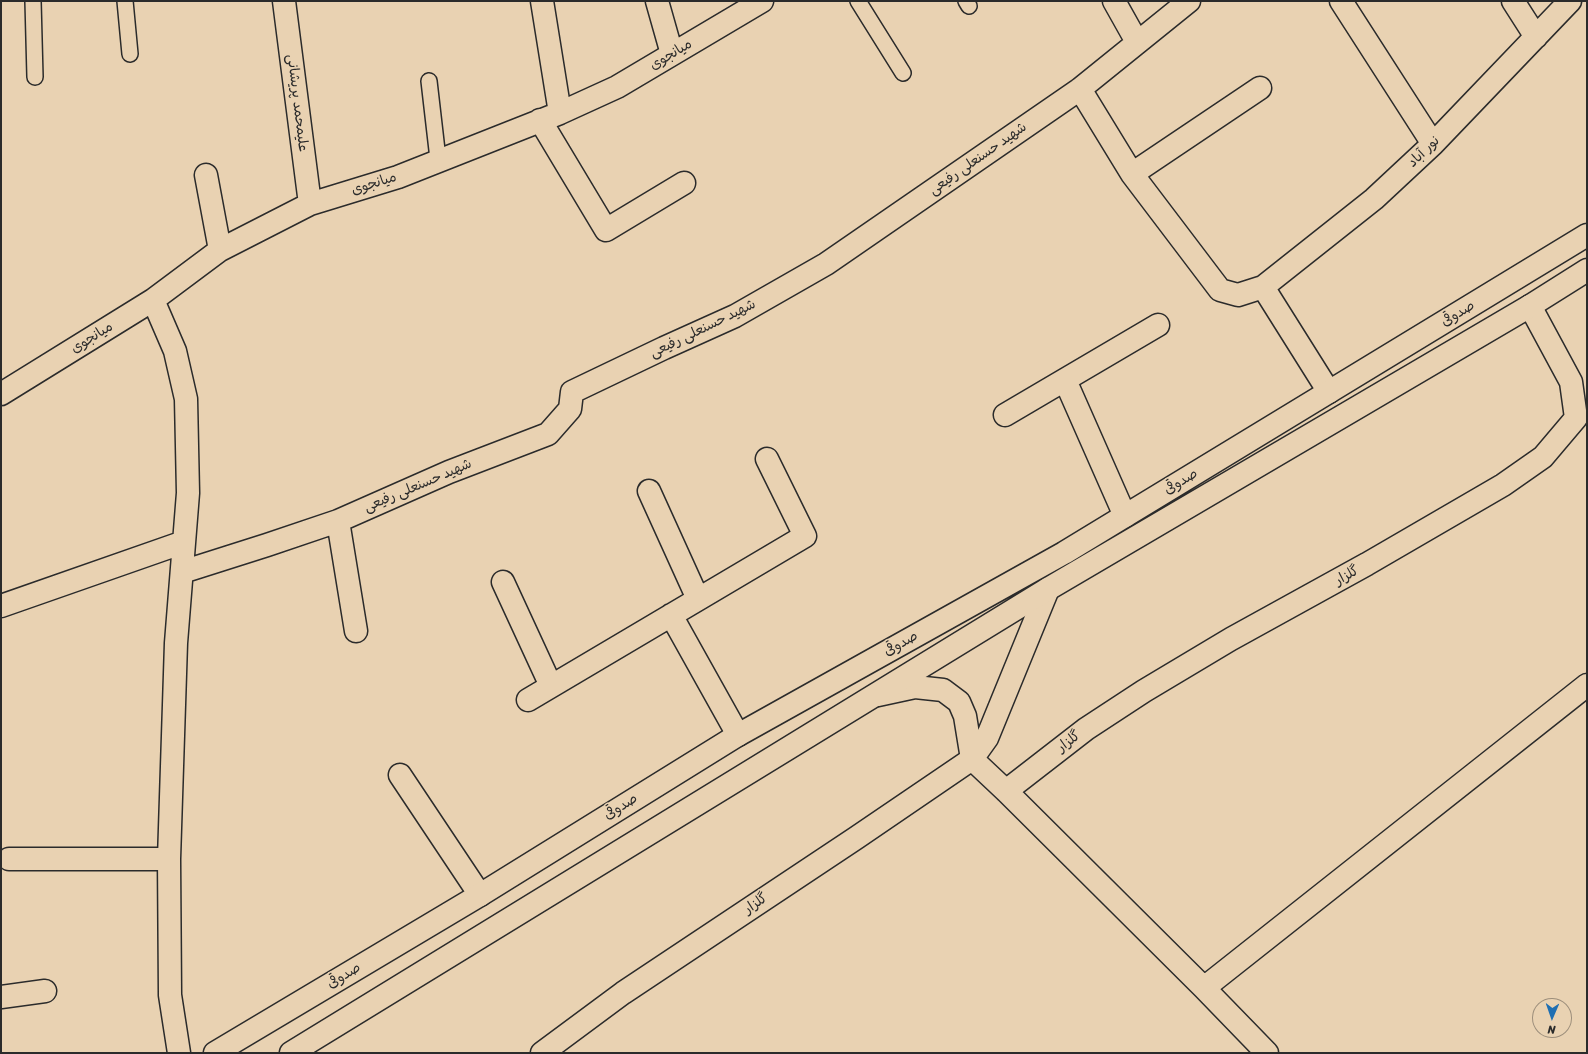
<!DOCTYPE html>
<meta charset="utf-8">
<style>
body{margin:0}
#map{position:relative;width:1588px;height:1054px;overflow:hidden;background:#e9d2b2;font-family:Sriracha,sans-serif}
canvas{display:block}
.frame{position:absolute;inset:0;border:2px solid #2b2b2b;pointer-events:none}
.north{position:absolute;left:1532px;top:998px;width:40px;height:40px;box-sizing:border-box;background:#e9d2b2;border:1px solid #9d8f7c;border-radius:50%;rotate:182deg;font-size:11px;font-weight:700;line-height:16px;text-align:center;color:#2b2b2b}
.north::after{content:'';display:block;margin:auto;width:14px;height:18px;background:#1f6fb2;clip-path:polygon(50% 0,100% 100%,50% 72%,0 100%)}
</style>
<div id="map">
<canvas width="1588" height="1054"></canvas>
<div class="frame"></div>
<div class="north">N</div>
</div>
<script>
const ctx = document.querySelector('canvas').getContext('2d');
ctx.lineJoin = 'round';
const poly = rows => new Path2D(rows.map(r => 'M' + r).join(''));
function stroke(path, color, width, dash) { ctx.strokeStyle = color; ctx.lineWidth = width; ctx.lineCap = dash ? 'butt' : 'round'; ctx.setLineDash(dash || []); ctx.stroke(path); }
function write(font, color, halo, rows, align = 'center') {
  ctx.font = font + ' Sriracha,"Playpen Sans Arabic",sans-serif'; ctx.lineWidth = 3; ctx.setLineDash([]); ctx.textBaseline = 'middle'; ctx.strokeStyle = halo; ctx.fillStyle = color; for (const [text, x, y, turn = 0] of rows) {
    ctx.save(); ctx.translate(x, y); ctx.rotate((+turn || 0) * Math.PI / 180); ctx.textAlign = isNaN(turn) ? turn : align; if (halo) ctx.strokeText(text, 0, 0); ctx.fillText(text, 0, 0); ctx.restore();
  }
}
const lane = poly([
 [33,1,35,77],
 [125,1,130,54],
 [858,1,903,73],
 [966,1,969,6],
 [429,81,438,159]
]);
const street = poly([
 [284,1,310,204],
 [542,1,560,113],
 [657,1,672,54],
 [1114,1,1137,42],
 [1341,1,1433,144],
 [1513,1,1536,37],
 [1080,89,1132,174,1220,290,1238,295,1263,287,1329,392],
 [540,120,606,230,684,183],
 [1132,174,1260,88],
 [206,175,220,250],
 [1263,287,1374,199,1433,144,1570,1],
 [153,300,175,351,186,399,188,493,176,643,169,859,170,995,179,1053],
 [1065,380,1125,516],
 [1,394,153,300,220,250,310,204,398,177,560,113,617,87,762,1],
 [1005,415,1158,325],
 [649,491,698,599],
 [338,521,356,631],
 [182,572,267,545,338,521,449,472,548,434,570,409,572,392,664,348,735,316,826,264,1080,89,1189,1],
 [503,582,551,686],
 [1,606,184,542],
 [671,615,738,735],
 [878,695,915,687,943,690,959,702,965,716,972,759,1006,791,1204,988,1267,1053],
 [528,700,805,536,767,459],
 [400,775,480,895],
 [1006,791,1086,729,1144,691,1231,639,1367,564,1503,485,1543,457,1576,418,1571,382,1530,306],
 [9,859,169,859],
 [1204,988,1587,685],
 [1,997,45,991],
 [542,1053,623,993,856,838,972,759,987,738,1048,589]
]);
const secondary = poly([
 [215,1053,480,895,738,735,1064,553,1587,235],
 [291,1053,1048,589,1530,306,1587,270]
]);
const streetNames = [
 ["میانجوی",671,55,-31],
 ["علیمحمد پریشانی",297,103,83],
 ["نور آباد",1424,152,-44],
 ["شهید حسنعلی رفیعی",978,159,-35],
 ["میانجوی",374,184,-18],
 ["صدوقی",1458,314,-31],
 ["شهید حسنعلی رفیعی",703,329,-26],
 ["میانجوی",92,338,-32],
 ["صدوقی",1181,482,-31],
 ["شهید حسنعلی رفیعی",418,486,-23],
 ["گلزار",1347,576,-29],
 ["صدوقی",901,644,-29],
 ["گلزار",1069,742,-37],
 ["صدوقی",621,807,-32],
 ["گلزار",756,904,-34],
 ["صدوقی",344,976,-31]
];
stroke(lane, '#2b2b2b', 18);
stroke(street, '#2b2b2b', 25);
stroke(secondary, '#2b2b2b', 25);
stroke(lane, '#e9d2b2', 15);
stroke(street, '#e9d2b2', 22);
stroke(secondary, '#e9d2b2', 22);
write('14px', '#2b2b2b', '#e9d2b2', streetNames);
</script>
